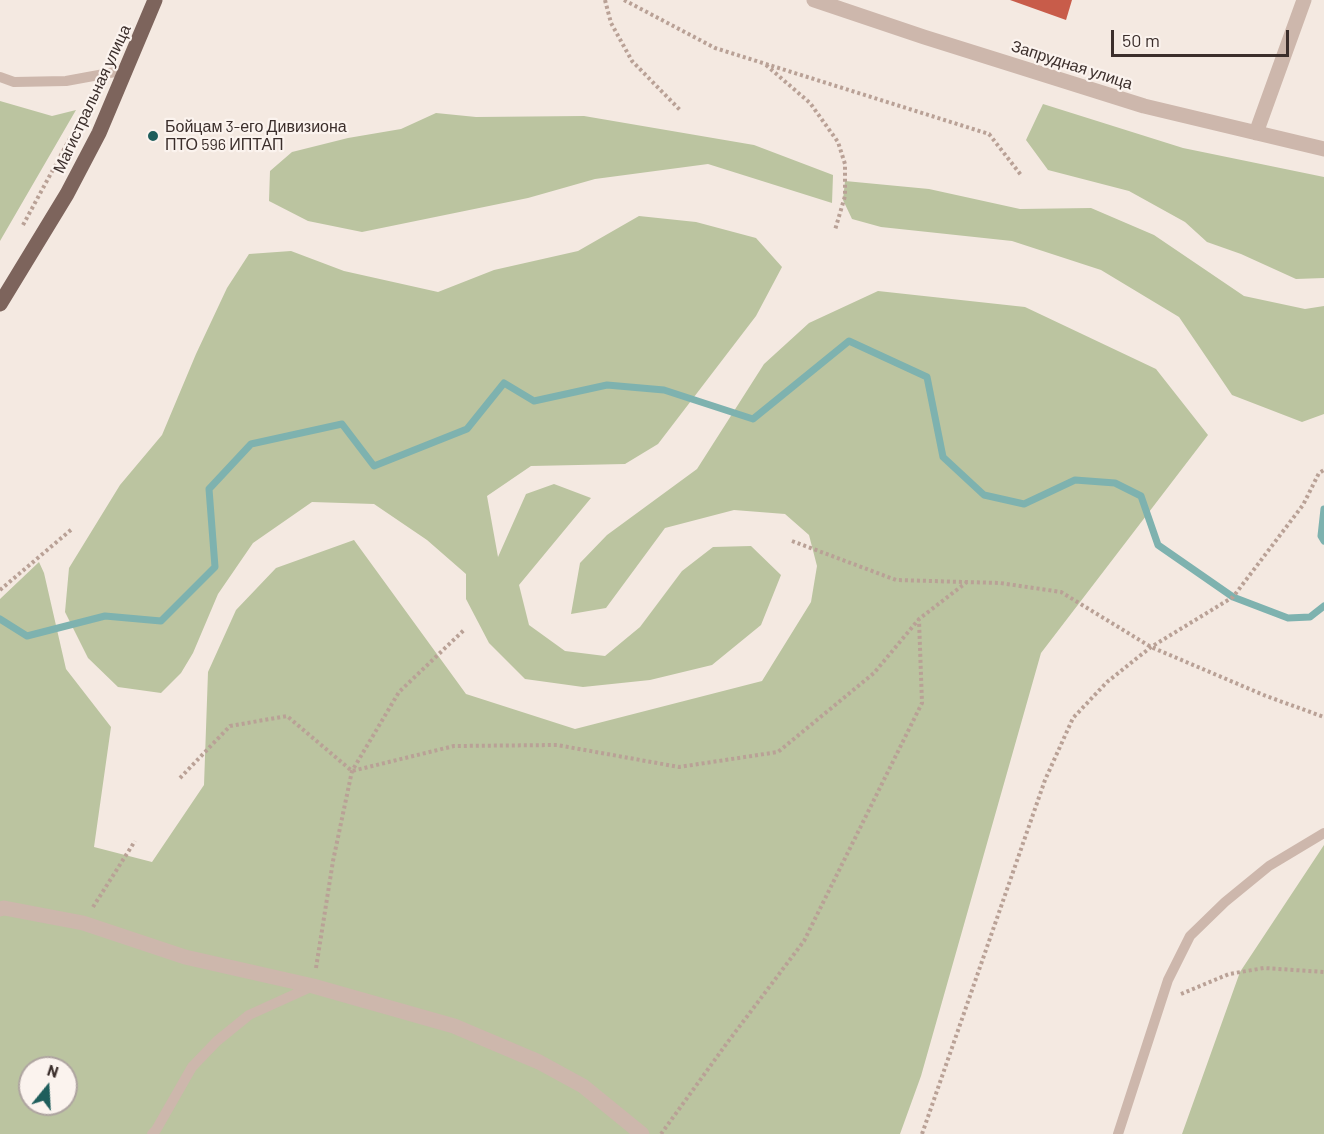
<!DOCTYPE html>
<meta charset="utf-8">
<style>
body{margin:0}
#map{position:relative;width:1324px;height:1134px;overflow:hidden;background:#f4e9e1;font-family:Barlow,sans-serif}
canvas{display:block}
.north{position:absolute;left:18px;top:1056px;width:60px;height:60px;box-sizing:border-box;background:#fbf3ee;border:2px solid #aea4a0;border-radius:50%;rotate:18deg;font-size:16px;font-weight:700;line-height:24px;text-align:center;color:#3b2e2b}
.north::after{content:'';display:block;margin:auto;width:21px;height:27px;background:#1f5e5c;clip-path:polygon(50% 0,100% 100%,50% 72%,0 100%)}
.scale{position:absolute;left:1111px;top:30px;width:178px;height:27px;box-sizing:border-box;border:3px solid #3b2e2b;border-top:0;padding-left:8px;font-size:18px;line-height:21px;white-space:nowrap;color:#3b2e2b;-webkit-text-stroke:4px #fbf3ee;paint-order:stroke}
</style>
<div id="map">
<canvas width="1324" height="1134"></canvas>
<div class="north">N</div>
<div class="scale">50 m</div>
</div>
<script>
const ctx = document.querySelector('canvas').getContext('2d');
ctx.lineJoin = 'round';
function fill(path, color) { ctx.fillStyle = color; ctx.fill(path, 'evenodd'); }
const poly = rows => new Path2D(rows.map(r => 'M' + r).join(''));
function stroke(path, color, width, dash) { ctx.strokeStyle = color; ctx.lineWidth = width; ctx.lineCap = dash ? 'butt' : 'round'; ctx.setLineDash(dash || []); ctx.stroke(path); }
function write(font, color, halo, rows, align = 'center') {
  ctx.font = font + ' Barlow,sans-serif'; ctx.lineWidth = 4.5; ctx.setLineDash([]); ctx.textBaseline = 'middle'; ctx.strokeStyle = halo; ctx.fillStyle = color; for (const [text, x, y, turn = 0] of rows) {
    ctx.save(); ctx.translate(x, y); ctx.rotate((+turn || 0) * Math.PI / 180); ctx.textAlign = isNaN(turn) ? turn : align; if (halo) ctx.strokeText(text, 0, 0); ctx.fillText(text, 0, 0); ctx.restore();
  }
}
const green = poly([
 [0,101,52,116,76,110,0,241],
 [1043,104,1183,148,1324,177,1324,278,1296,279,1241,254,1207,242,1185,222,1129,191,1048,170,1026,140],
 [436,113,476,117,584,116,754,145,833,175,832,203,708,164,595,179,528,198,362,232,308,221,269,201,270,171,292,152,348,138,401,129],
 [845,181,929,189,1020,209,1091,208,1154,235,1244,296,1305,309,1324,306,1324,414,1302,422,1232,395,1179,317,1101,270,1012,241,881,227,852,219,843,200],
 [639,216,696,222,756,238,782,267,756,316,658,444,625,464,531,466,487,496,498,557,526,494,554,484,591,498,519,585,529,625,565,651,605,656,640,627,682,571,713,547,751,546,781,575,761,625,712,665,650,680,583,687,525,679,489,643,466,599,466,574,427,540,374,504,312,502,253,543,218,594,193,653,181,673,161,693,118,687,88,658,65,612,69,568,120,485,162,435,196,354,227,288,249,254,291,251,344,271,438,292,494,270,578,251],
 [878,291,1025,307,1156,369,1208,435,1041,653,921,1076,900,1134,0,1134,0,599,39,562,44,573,66,669,111,727,94,847,152,862,204,785,208,672,236,610,276,568,354,540,466,694,575,729,762,681,811,602,817,566,809,535,785,514,734,510,665,528,606,608,571,614,580,563,607,535,697,469,764,364,809,323],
 [30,1068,66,1068,66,1104,30,1104],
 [1324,845,1324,1134,1182,1134,1240,972]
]);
const stream = poly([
 [1324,509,1321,536,1324,541],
 [0,619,27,636,105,616,161,621,215,567,209,489,251,444,342,424,374,466,467,429,504,383,534,401,607,385,664,390,753,419,849,341,927,377,943,457,984,495,1024,504,1075,480,1115,483,1141,496,1158,545,1233,597,1288,618,1310,617,1324,606]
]);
const building = poly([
 [1010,0,1072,0,1066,20]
]);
const path = poly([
 [605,0,611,23,632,61,680,110],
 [624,0,715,48,989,134,1021,175],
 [766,65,810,103,838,142,845,164,845,196,835,230],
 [23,225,88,105],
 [792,541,896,580,1000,583,1061,592,1151,647,1266,696,1324,717],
 [0,590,72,529],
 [180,778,230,726,287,716,352,771,454,746,557,745,679,767,778,752,874,673,919,619,967,582],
 [93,907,135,841],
 [316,968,333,861,352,771,399,692,464,630],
 [1181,994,1229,974,1264,968,1324,972],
 [661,1134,727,1043,804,941,922,703,919,620],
 [922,1134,1045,780,1073,718,1107,682,1151,647,1233,597,1303,505,1319,473,1324,470]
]);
const lane = poly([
 [0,77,14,82,66,81,126,70],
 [152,1134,156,1130,192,1067,217,1041,249,1015,313,986],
 [1118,1134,1168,980,1190,936,1225,902,1269,866,1324,833]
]);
const street = poly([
 [814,0,924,37,1144,106,1324,149],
 [1256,133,1304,0],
 [0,909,4,908,83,923,185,957,313,986,454,1026,539,1062,583,1086,642,1134]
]);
const primary = poly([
 [0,304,67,194,99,133,155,0]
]);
const markers = [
 [153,136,6,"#1f5e5c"]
];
const streetNames = [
 ["Запрудная улица",1072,65,18],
 ["Магистральная улица",92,99,-65]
];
const poiNames = [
 ["Бойцам 3-его Дивизиона",165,127],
 ["ПТО 596 ИПТАП",165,145]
];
fill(green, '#bbc4a0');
stroke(stream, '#7eb2af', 7);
fill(building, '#c85c4a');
stroke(path, '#b9a196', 4, [3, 3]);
stroke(lane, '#cdb7ac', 10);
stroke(street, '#cdb7ac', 15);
stroke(primary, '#7d645c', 15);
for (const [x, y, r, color] of markers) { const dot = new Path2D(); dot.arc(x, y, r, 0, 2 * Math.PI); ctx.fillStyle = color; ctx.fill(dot); stroke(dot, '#fbf3ee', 2); }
write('16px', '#3b2e2b', '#fbf3ee', streetNames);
write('16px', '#3b2e2b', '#fbf3ee', poiNames, 'left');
</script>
